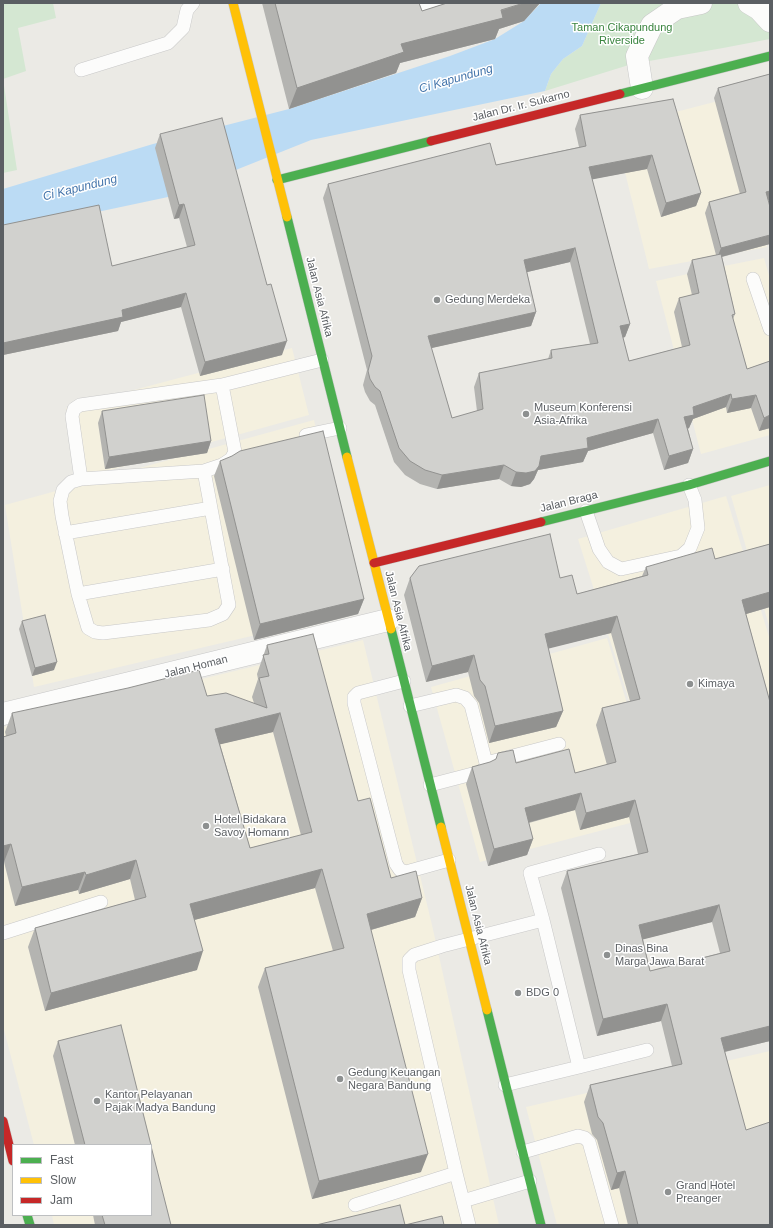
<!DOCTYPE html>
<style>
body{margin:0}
#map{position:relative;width:773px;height:1228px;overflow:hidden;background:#ebeae5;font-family:Arial,sans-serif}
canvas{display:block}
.frame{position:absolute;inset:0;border:4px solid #5b5f63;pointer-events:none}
.legend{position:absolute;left:12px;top:1144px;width:140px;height:72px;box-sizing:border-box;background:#fff;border:1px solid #bdbfc1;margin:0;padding:5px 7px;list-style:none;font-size:12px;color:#5b5f63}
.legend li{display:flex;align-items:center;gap:8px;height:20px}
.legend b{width:20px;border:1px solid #bdbfc1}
</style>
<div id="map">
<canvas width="773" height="1228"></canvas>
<div class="frame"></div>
<ul class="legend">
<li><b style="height:5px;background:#4caf50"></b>Fast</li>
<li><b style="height:5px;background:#ffc107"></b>Slow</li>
<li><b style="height:5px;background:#c62828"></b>Jam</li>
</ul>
</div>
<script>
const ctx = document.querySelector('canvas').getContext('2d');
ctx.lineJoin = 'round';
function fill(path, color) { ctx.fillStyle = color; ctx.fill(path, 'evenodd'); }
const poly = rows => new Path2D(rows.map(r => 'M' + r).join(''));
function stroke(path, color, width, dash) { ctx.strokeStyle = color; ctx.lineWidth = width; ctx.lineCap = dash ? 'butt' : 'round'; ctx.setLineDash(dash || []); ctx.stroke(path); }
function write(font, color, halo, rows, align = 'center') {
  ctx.font = font + ' Arial,sans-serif'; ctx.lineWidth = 3; ctx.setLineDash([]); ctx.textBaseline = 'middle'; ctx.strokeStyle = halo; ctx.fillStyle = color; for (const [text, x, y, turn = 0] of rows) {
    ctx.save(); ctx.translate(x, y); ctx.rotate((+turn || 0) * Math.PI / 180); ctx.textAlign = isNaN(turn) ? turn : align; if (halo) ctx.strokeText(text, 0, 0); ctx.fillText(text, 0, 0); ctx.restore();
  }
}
const commercial = poly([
 [722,100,767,247,649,269,614,128],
 [764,258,770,279,770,435,701,454,656,281,719,267],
 [292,348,309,415,78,479,66,408],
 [314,420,354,612,34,687,5,505],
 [770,485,770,629,731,496],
 [726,496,770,640,770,784,665,814,578,539],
 [607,638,661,815,480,862,431,687],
 [363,640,432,925,499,1225,54,1225,52,1215,151,1215,151,1145,34,1145,3,1026,3,727],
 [770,1051,770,1225,557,1225,526,1107]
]);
const green = poly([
 [3,3,53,3,56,18,18,28,26,71,3,79,17,170,3,173],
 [601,3,770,3,770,39,723,48,632,64,545,91,551,74,563,59,582,46]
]);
const water = poly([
 [541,3,601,3,582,46,563,59,551,74,545,91,311,140,168,197,3,232,3,189,153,144,289,109,450,56,495,39,524,21]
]);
const lane = poly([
 [404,13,445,3],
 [81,70,168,43,183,28,187,10,193,3],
 [753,279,770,329],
 [306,435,340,428],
 [204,471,229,605,223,614,209,620,103,633,95,632,88,628,78,594,62,516,60,501,63,490,71,482,81,479,204,471,222,465,231,459,235,452,222,385],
 [81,479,72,416,74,409,80,405,222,385,322,360],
 [586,511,599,549,608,562,621,569,681,556,690,548,698,528,695,500,689,485],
 [65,533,211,508],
 [78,594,223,569],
 [404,681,358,693,354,697,354,703,396,864,400,870,406,872,449,860],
 [410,706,456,695,465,698,471,705,486,763,559,744],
 [430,785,480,772,485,768],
 [543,920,530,873,599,854],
 [3,933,101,902],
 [579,1067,647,1050],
 [523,1152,578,1136,585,1138,589,1142,612,1225],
 [456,1173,469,1225],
 [463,1201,530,1181],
 [355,1205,456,1173,409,970,409,960,414,955,442,946,543,920,579,1067,505,1085]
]);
const street = poly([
 [749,3,759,9,770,21],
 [642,88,637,56,652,25,677,8,701,3],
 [3,714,388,620]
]);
const fast = poly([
 [620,94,770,56],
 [277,180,431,141],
 [287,217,347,457],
 [541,522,689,485,770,461],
 [391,629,441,827],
 [487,1010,541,1225],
 [27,1215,30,1225]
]);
const slow = poly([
 [233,3,287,217],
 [347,457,391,629],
 [441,827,487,1010]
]);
const jam = poly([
 [431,141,620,94],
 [374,563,541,522],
 [3,1121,13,1161]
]);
const wall = poly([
 [262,3,419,3,422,11,447,3,540,3,524,21,499,29,495,39,400,63,396,73,289,109],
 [770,74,770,200,768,201,770,244,722,257,735,314,733,319,747,369,770,361,770,428,759,431,751,408,727,413,726,407,693,419,689,428,688,429,693,449,688,463,664,470,653,433,588,451,583,462,538,470,534,479,530,484,521,487,511,486,499,479,437,489,420,484,405,475,394,462,375,405,370,401,365,392,363,385,367,370,323,198,328,184,496,165,579,147,575,129,580,115,673,99,701,193,696,206,661,217,647,169,592,179,630,324,625,337,623,338,629,361,682,347,674,312,679,298,692,295,687,274,692,260,716,255,705,213,709,202,740,194,714,98,718,88],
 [570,262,590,344,551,350,548,359,479,373,474,387,477,411,452,418,431,348,531,326,536,312,527,272],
 [160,134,282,355,200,376,181,307,121,322,118,331,3,355,3,225,112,266,187,247,179,218,174,219,155,148],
 [102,411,211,441,207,453,105,469,98,423],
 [220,461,364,599,358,614,254,640,214,476],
 [770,544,770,607,746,614,770,702,770,1041,725,1052,770,1225,628,1225,619,1188,611,1190,597,1140,592,1134,584,1102,590,1085,672,1066,661,1021,597,1036,561,888,567,871,638,854,629,817,580,830,575,810,529,823,533,839,527,855,488,866,466,784,472,767,516,763,575,773,607,765,596,725,602,708,630,701,611,633,548,648,563,711,556,727,489,743,479,703,474,696,468,672,426,682,404,595,410,578,560,578,577,594,642,576,646,567,715,559],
 [712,922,720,953,650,971,643,939],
 [22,621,54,670,32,676,19,629],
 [267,645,358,801,391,878,422,898,415,917,371,930,421,1172,312,1199,258,987,265,968,333,951,315,888,194,920,197,970,45,1011,28,947,35,928,135,900,130,879,79,894,78,890,15,906,4,862,3,862,3,737,6,736,5,732,12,713,207,696,254,703,252,697,258,679,257,674],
 [273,732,301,835,250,848,220,744],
 [58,1041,151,1145,75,1145,53,1056],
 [93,1215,151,1215,171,1225,95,1225]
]);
const shadedWall = poly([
 [524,3,540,3,524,21,499,29,495,39,400,63,396,73,289,109,297,88,401,44],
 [652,155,647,169,584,181,589,167],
 [770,191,770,200,762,202,766,192],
 [701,193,696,206,661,217,666,203],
 [184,204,179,218,174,219,179,205],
 [770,235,770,244,717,258,721,248],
 [575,248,570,262,519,274,524,260],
 [186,293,181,307,121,322,118,331,3,355,3,343,122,310],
 [536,312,531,326,423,350,428,336],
 [630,324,625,337,615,339,620,326],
 [287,341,282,355,200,376,205,362],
 [731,394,726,407,693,419,689,428,679,431,684,417,693,407],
 [756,395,751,408,727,413,732,399],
 [770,415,770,428,759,431,764,418],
 [658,419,653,433,588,451,583,462,538,470,534,479,530,484,521,487,511,486,516,472,541,456,587,438],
 [211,441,207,453,105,469,109,457],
 [693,449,688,463,664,470,669,456],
 [504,465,499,479,437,489,442,475],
 [770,592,770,607,736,617,742,600],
 [364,599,358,614,254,640,260,624],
 [617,616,611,633,539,651,545,634],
 [474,655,468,672,426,682,432,666],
 [57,662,54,670,32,676,35,668],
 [563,711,556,727,489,743,495,726],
 [280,713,273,732,209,747,215,729],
 [581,793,575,810,519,825,525,808],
 [635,800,629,817,580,830,586,813],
 [533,839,527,855,488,866,494,849],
 [11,844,4,862,3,862,3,846],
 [136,860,130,879,79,894,86,875],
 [322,869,315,888,183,923,190,904],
 [85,872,78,890,15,906,22,887],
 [422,898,415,917,360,933,367,914],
 [719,905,712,922,633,942,639,925],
 [203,951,197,970,45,1011,51,993],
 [667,1004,661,1021,597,1036,603,1019],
 [770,1026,770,1041,715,1054,721,1038],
 [428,1154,421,1172,312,1199,319,1181],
 [625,1171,619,1188,611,1190,617,1173]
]);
const building = poly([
 [275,3,419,3,422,11,447,3,524,3,501,10,503,18,401,44,404,52,297,88,275,3],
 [770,74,770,191,766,192,770,207,770,235,721,248,709,202,746,192,718,88,770,74],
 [673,99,701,193,666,203,652,155,589,167,630,324,620,326,629,361,690,345,679,298,699,293,692,260,721,254,735,314,732,315,747,369,770,361,770,415,764,418,756,395,732,399,731,394,693,407,694,415,684,417,693,449,669,456,658,419,587,438,588,448,541,456,539,466,535,471,526,473,516,472,504,465,442,475,425,470,410,461,399,448,380,391,375,387,370,379,368,371,372,356,328,184,490,143,496,165,586,146,580,115,673,99],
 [575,248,598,343,551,350,552,358,479,373,483,409,452,418,428,336,536,312,524,260,575,248],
 [222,118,267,285,271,284,287,341,205,362,186,293,122,310,123,317,3,343,3,225,99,205,112,266,195,245,184,204,179,205,160,134,222,118],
 [204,395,211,441,109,457,102,411,204,395],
 [323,431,364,599,260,624,220,461,232,456,240,451,323,431],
 [550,534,560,578,572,575,577,594,648,575,646,567,712,548,715,559,770,544,770,592,742,600,770,702,770,1026,721,1038,746,1130,770,1122,770,1225,638,1225,625,1171,617,1173,603,1123,598,1117,590,1085,682,1064,667,1004,603,1019,567,871,648,852,635,800,586,813,581,793,525,808,533,839,494,849,472,767,490,762,496,759,498,753,513,750,516,763,569,749,575,773,616,762,602,708,640,699,617,616,545,634,563,711,495,726,485,686,480,680,474,655,432,666,410,578,419,566,550,534],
 [719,905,730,951,650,971,639,925,719,905],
 [45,615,57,662,35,668,22,621,45,615],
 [313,634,358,801,370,798,391,878,416,871,422,898,367,914,428,1154,319,1181,265,968,344,948,322,869,190,904,203,951,51,993,35,928,146,897,136,860,86,875,85,872,22,887,11,844,3,846,3,737,16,733,12,713,128,688,199,670,207,696,226,693,267,708,259,678,269,676,263,655,269,654,267,645,313,634],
 [280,713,312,832,250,848,215,729,280,713],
 [121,1025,151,1145,85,1145,58,1041,121,1025],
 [151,1146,171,1225,105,1225,102,1215,151,1215,151,1146],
 [400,1205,405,1225,442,1216,444,1225,316,1225,400,1205]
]);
const markers = [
 [437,300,4,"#8d9090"],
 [526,414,4,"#8d9090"],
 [690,684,4,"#8d9090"],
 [206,826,4,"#8d9090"],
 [607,955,4,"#8d9090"],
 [518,993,4,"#8d9090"],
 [340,1079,4,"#8d9090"],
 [97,1101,4,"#8d9090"],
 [668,1192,4,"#8d9090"]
];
const parkNames = [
 ["Taman Cikapundung",622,28],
 ["Riverside",622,41]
];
const streetNames = [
 ["Jalan Dr. Ir. Sukarno",521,106,-14],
 ["Jalan Asia Afrika",319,297,76],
 ["Jalan Braga",569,502,-14],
 ["Jalan Asia Afrika",398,611,76],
 ["Jalan Homan",196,667,-14],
 ["Jalan Asia Afrika",478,925,76]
];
const poiNames = [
 ["Gedung Merdeka",445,300],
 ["Museum Konferensi",534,408],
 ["Asia-Afrika",534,421],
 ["Kimaya",698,684],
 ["Hotel Bidakara",214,820],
 ["Savoy Homann",214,833],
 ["Dinas Bina",615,949],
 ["Marga Jawa Barat",615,962],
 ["BDG 0",526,993],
 ["Gedung Keuangan",348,1073],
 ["Negara Bandung",348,1086],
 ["Kantor Pelayanan",105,1095],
 ["Pajak Madya Bandung",105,1108],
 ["Grand Hotel",676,1186],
 ["Preanger",676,1199]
];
const waterNames = [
 ["Ci Kapundung",456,79,-16],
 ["Ci Kapundung",80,188,-14]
];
fill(commercial, '#f4f0df');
fill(green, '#d4e7d2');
fill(water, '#bbdbf4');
stroke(lane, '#c8c8c8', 14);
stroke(street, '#c8c8c8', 23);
stroke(fast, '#c8c8c7', 10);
stroke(slow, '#c8c8c7', 10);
stroke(jam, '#c8c8c7', 10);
stroke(lane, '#fcfcfb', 13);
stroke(street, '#fcfcfb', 22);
stroke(fast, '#4caf50', 9);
stroke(slow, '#ffc107', 9);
stroke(jam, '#c62828', 9);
fill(wall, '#b4b4b1');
fill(shadedWall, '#929290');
fill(building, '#d1d1ce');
stroke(building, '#929290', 1);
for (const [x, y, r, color] of markers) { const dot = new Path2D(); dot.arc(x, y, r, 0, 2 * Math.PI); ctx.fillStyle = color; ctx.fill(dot); stroke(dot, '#fff', 1.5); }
write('11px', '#3a843f', '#fff', parkNames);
write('11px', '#5b5f63', '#fff', streetNames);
write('11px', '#5b5f63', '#fff', poiNames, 'left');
write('italic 12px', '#4475ab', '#fff', waterNames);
</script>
